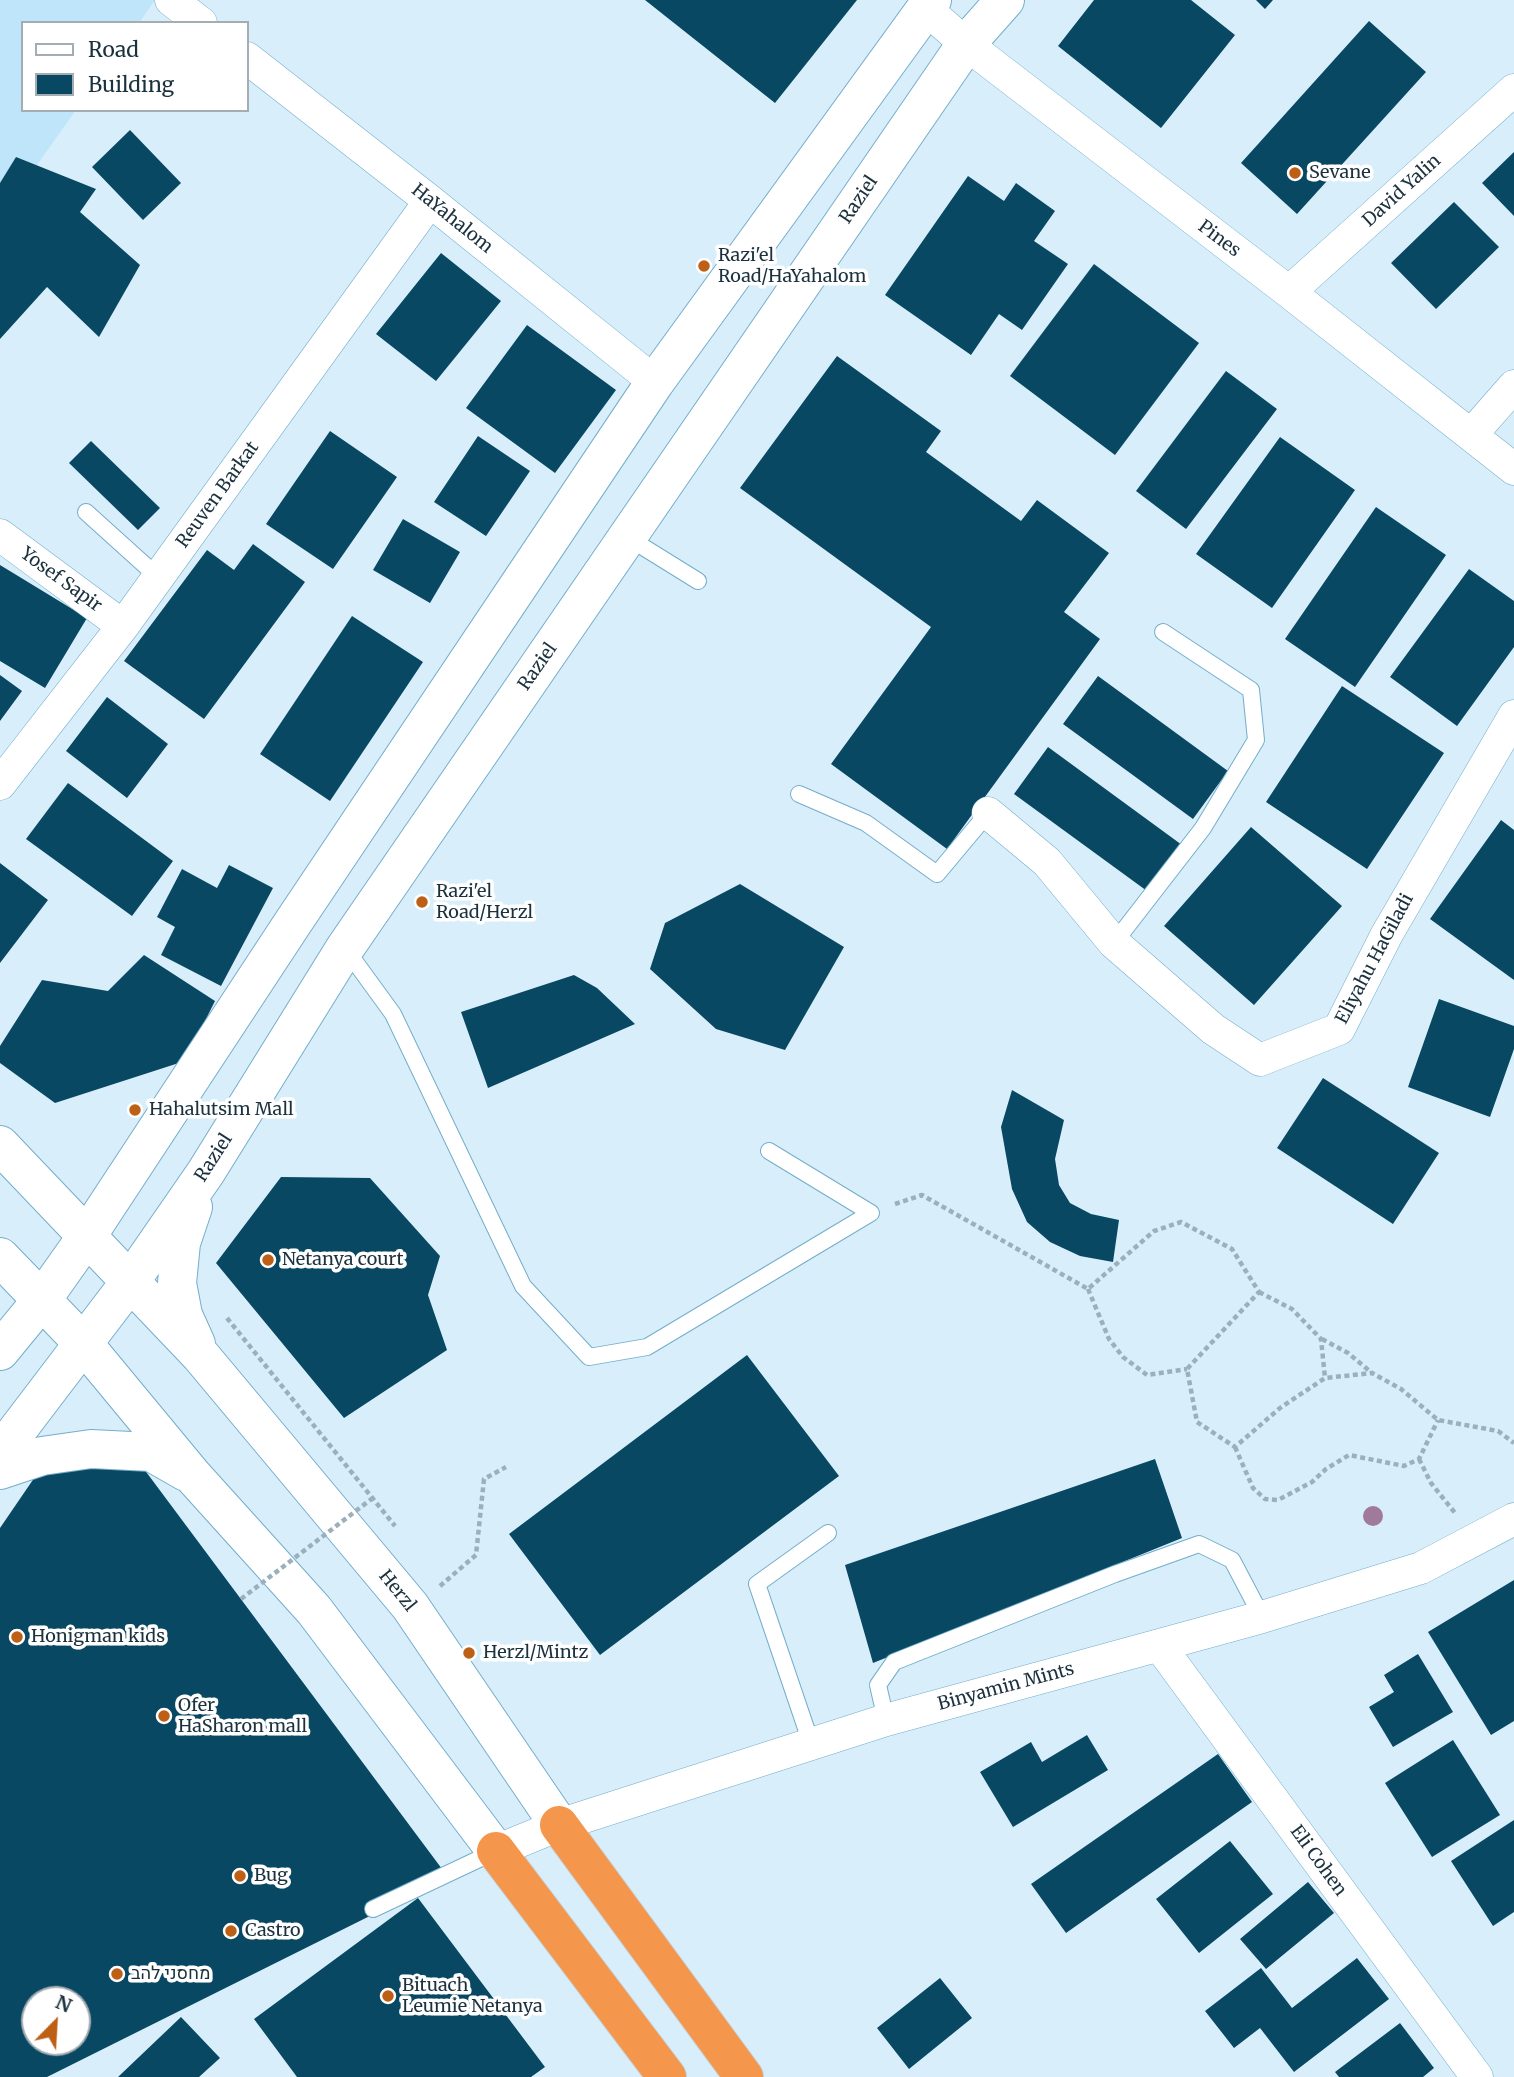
<!DOCTYPE html>
<meta charset="utf-8">
<style>
body{margin:0}
#map{position:relative;width:1514px;height:2077px;overflow:hidden;background:#d8effb;font-family:Merriweather,serif}
canvas{display:block}
.legend{position:absolute;left:21px;top:21px;width:228px;height:91px;box-sizing:border-box;background:#fff;border:2px solid #a4adb2;margin:0;padding:9px 12px;list-style:none;font-size:21px;color:#1b323e}
.legend li{display:flex;align-items:center;gap:14px;height:35px}
.legend b{width:35px;border:2px solid #a4adb2}
.north{position:absolute;left:21px;top:1986px;width:70px;height:70px;box-sizing:border-box;background:#fff;border:2px solid #a4adb2;border-radius:50%;rotate:24deg;font-size:19px;font-weight:700;line-height:28px;text-align:center;color:#1b323e}
.north::after{content:'';display:block;margin:auto;width:24px;height:32px;background:#bd5f15;clip-path:polygon(50% 0,100% 100%,50% 72%,0 100%)}
</style>
<div id="map">
<canvas width="1514" height="2077"></canvas>
<ul class="legend">
<li><b style="height:9px;background:#fff"></b>Road</li>
<li><b style="height:19px;background:#084862"></b>Building</li>
</ul>
<div class="north">N</div>
</div>
<script>
const ctx = document.querySelector('canvas').getContext('2d');
ctx.lineJoin = 'round';
function fill(path, color) { ctx.fillStyle = color; ctx.fill(path, 'evenodd'); }
const poly = rows => new Path2D(rows.map(r => 'M' + r).join(''));
function stroke(path, color, width, dash) { ctx.strokeStyle = color; ctx.lineWidth = width; ctx.lineCap = dash ? 'butt' : 'round'; ctx.setLineDash(dash || []); ctx.stroke(path); }
function write(font, color, halo, rows, align = 'center') {
  ctx.font = font + ' Merriweather,Heebo,serif'; ctx.lineWidth = 7; ctx.setLineDash([]); ctx.textBaseline = 'middle'; ctx.strokeStyle = halo; ctx.fillStyle = color; for (const [text, x, y, turn = 0] of rows) {
    ctx.save(); ctx.translate(x, y); ctx.rotate((+turn || 0) * Math.PI / 180); ctx.textAlign = isNaN(turn) ? turn : align; if (halo) ctx.strokeText(text, 0, 0); ctx.fillText(text, 0, 0); ctx.restore();
  }
}
const built = poly([
 [0,0,155,0,139,23,23,23,23,110,76,110,0,217]
]);
const building = poly([
 [645,0,857,0,775,103],
 [1094,0,1191,0,1235,35,1161,128,1058,46],
 [1256,0,1273,0,1265,9],
 [1369,21,1426,72,1297,214,1241,163],
 [130,130,181,183,143,220,92,167],
 [1514,152,1514,216,1482,183],
 [16,157,96,189,80,212,140,265,99,337,47,287,0,339,0,183],
 [968,176,1004,201,1016,183,1055,211,1034,241,1068,264,1022,330,999,314,971,355,885,295],
 [1454,202,1499,247,1436,309,1391,263],
 [441,253,501,301,436,381,376,334],
 [1094,264,1199,343,1115,455,1010,376],
 [527,325,616,390,555,473,466,408],
 [837,356,941,431,926,452,1021,521,1037,500,1109,553,1064,612,1100,639,947,849,831,764,931,627,740,488],
 [1226,371,1277,409,1186,529,1136,491],
 [330,431,397,477,333,569,266,524],
 [478,436,530,471,486,536,434,502],
 [1280,437,1355,490,1272,608,1196,554],
 [91,441,160,508,138,530,69,463],
 [1376,507,1446,555,1355,687,1285,639],
 [403,519,460,552,430,603,373,570],
 [253,544,305,582,204,719,124,661,207,550,234,570],
 [0,565,87,618,45,688,0,661],
 [1469,569,1514,601,1514,647,1457,726,1390,677],
 [352,616,423,662,330,801,260,754],
 [0,675,22,691,0,721],
 [1098,676,1228,771,1193,819,1063,724],
 [1342,686,1444,753,1367,869,1266,802],
 [107,697,168,744,127,798,66,751],
 [1048,747,1182,845,1147,891,1014,794],
 [68,783,173,861,132,916,26,839],
 [1501,820,1514,830,1514,980,1430,919],
 [1251,827,1342,906,1254,1005,1164,926],
 [0,863,48,900,0,963],
 [229,865,273,888,221,986,161,955,175,927,157,917,182,869,217,888],
 [740,884,844,947,785,1050,716,1029,650,969,665,923],
 [144,955,215,1001,185,1061,55,1103,0,1063,0,1046,42,980,108,991],
 [574,975,597,988,635,1024,488,1088,461,1012],
 [1439,999,1514,1026,1514,1049,1490,1117,1408,1087],
 [1323,1078,1439,1153,1393,1224,1277,1148],
 [1012,1090,1064,1120,1055,1159,1059,1185,1070,1203,1091,1214,1119,1220,1113,1262,1080,1256,1050,1242,1027,1222,1012,1189,1001,1127],
 [281,1177,370,1178,440,1256,428,1295,447,1350,344,1418,216,1263],
 [747,1355,839,1476,600,1655,509,1534],
 [1155,1459,1182,1538,873,1663,845,1565],
 [141,1465,448,1877,47,2077,0,2077,0,1528,41,1468],
 [35,2000,77,2000,77,2042,35,2042],
 [1514,1580,1514,1721,1491,1735,1428,1632],
 [1418,1654,1453,1712,1393,1747,1369,1707,1394,1692,1384,1675],
 [1087,1735,1108,1770,1013,1827,980,1772,1031,1742,1042,1762],
 [1453,1740,1500,1815,1432,1857,1385,1783],
 [1218,1754,1252,1802,1066,1933,1031,1884],
 [1514,1820,1514,1912,1493,1926,1451,1861],
 [1230,1841,1273,1894,1199,1953,1156,1899],
 [1308,1882,1334,1913,1266,1969,1240,1939],
 [418,1898,545,2067,531,2077,297,2077,254,2019],
 [1357,1958,1389,1999,1294,2072,1260,2028,1234,2048,1205,2011,1261,1968,1292,2008],
 [940,1978,972,2018,909,2069,877,2028],
 [181,2017,220,2058,199,2077,118,2077],
 [1400,2023,1434,2068,1423,2077,1339,2077,1335,2072]
]);
const path = poly([
 [895,1204,922,1195,1088,1289,1154,1231,1181,1222,1232,1249,1259,1292,1187,1369,1197,1422,1235,1447,1280,1408,1325,1378,1372,1373,1401,1389,1438,1420,1498,1431,1514,1443],
 [1088,1289,1109,1339,1123,1357,1147,1375,1187,1369],
 [1259,1292,1292,1309,1321,1339,1325,1378],
 [227,1318,395,1526],
 [1322,1339,1348,1353,1372,1373],
 [1235,1447,1253,1488,1265,1499,1278,1500,1312,1482,1326,1469,1349,1455,1404,1466,1419,1459,1438,1420],
 [1419,1459,1431,1483,1455,1513],
 [440,1586,476,1555,484,1479,506,1467]
]);
const service = poly([
 [86,512,158,577],
 [627,537,698,581],
 [799,794,866,823,937,874,988,813],
 [1114,943,1203,828,1256,740,1251,690,1163,632],
 [345,948,393,1014,523,1286,589,1357,647,1347,871,1213,769,1151],
 [886,1720,878,1685,894,1662,1115,1574,1199,1544,1232,1560,1262,1617],
 [811,1743,757,1584,828,1533],
 [373,1909,496,1851]
]);
const minor = poly([
 [171,0,201,23],
 [925,8,966,44,1289,292,1514,469],
 [247,58,430,201,655,382],
 [1289,292,1514,90],
 [1471,435,1514,386],
 [0,535,123,626],
 [0,784,123,626,430,201],
 [988,813,1047,862,1114,943,1213,1029,1260,1060,1339,1029,1387,934,1514,716],
 [1159,1645,1477,2077],
 [496,1851,559,1825,886,1720,1262,1617,1421,1568,1514,1519]
]);
const secondary = poly([
 [0,1145,201,1356,410,1606,559,1825],
 [193,1207,181,1243,177,1283,183,1315,196,1344],
 [0,1257,83,1343,193,1476,314,1610,496,1851],
 [0,1351,41,1301,87,1236,292,924,655,382,932,0],
 [0,1453,130,1282,206,1172,345,948,966,44,1005,0],
 [0,1470,42,1456,91,1449,151,1452,186,1472]
]);
const trunk = poly([
 [559,1825,744,2077],
 [496,1851,667,2077]
]);
const pathBridge = poly([
 [241,1599,374,1497]
]);
const trees = [
 [1373,1516]
];
const markers = [
 [1295,173,7,"#bd5f15"],
 [704,266,7,"#bd5f15"],
 [422,902,7,"#bd5f15"],
 [135,1110,7,"#bd5f15"],
 [268,1260,7,"#bd5f15"],
 [17,1637,7,"#bd5f15"],
 [469,1653,7,"#bd5f15"],
 [164,1716,7,"#bd5f15"],
 [240,1876,7,"#bd5f15"],
 [231,1931,7,"#bd5f15"],
 [117,1974,7,"#bd5f15"],
 [388,1996,7,"#bd5f15"]
];
const poiNames = [
 ["Sevane",1309,173],
 ["Razi'el",718,256],
 ["Road/HaYahalom",718,277],
 ["Razi'el",436,892],
 ["Road/Herzl",436,913],
 ["Hahalutsim Mall",149,1110],
 ["Netanya court",282,1260],
 ["Honigman kids",31,1637],
 ["Herzl/Mintz",483,1653],
 ["Ofer",178,1706],
 ["HaSharon mall",178,1727],
 ["Bug",254,1876],
 ["Castro",245,1931],
 ["מחסני להב",131,1974],
 ["Bituach",402,1986],
 ["Leumie Netanya",402,2007]
];
const streetNames = [
 ["David Yalin",1402,191,-42],
 ["Raziel",859,200,-56],
 ["HaYahalom",452,219,39],
 ["Pines",1219,239,37],
 ["Reuven Barkat",218,495,-54],
 ["Yosef Sapir",61,580,36],
 ["Raziel",538,667,-55],
 ["Eliyahu HaGiladi",1375,959,-62],
 ["Raziel",214,1158,-57],
 ["Herzl",397,1591,51],
 ["Binyamin Mints",1006,1687,-15],
 ["Eli Cohen",1318,1861,54]
];
fill(built, '#bee5fa');
fill(building, '#084862');
stroke(service, '#74adca', 18);
stroke(minor, '#74adca', 33);
stroke(secondary, '#74adca', 40);
stroke(trunk, '#c8ced1', 40);
stroke(path, '#9ab1bd', 4.5, [5, 3.5]);
stroke(service, '#fff', 16);
stroke(minor, '#fff', 32);
stroke(secondary, '#fff', 38);
stroke(trunk, '#f4964c', 38);
stroke(pathBridge, '#9ab1bd', 4.5, [5, 3.5]);
ctx.fillStyle = '#9f7a9a';
for (const [x, y] of trees) { ctx.beginPath(); ctx.arc(x, y, 10, 0, 2 * Math.PI); ctx.fill(); }
for (const [x, y, r, color] of markers) { const dot = new Path2D(); dot.arc(x, y, r, 0, 2 * Math.PI); ctx.fillStyle = color; ctx.fill(dot); stroke(dot, '#fff', 2.5); }
write('18px', '#1b323e', '#fff', poiNames, 'left');
write('18px', '#1b323e', '#fff', streetNames);
</script>
